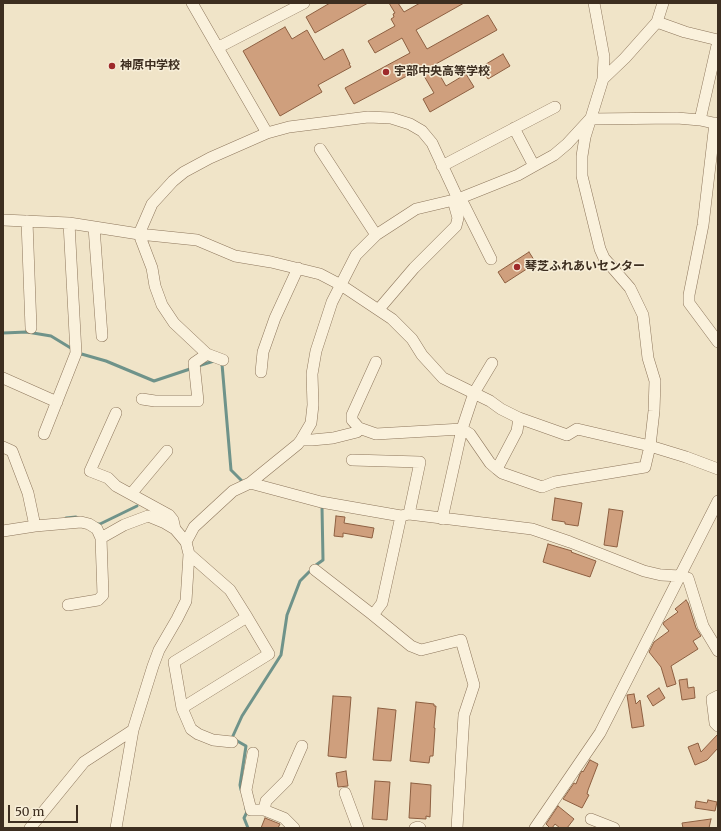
<!DOCTYPE html>
<meta charset="utf-8">
<style>
body{margin:0}
#map{position:relative;width:721px;height:831px;overflow:hidden;background:#f0e4c8;font-family:Merriweather,serif}
canvas{display:block}
.frame{position:absolute;inset:0;border:4px solid #3d2e20;pointer-events:none}
.scale{position:absolute;left:8px;top:805px;width:70px;height:18px;box-sizing:border-box;border:2px solid #3d2e20;border-top:0;padding-left:5px;font-size:12px;line-height:14px;white-space:nowrap;color:#3d2e20;-webkit-text-stroke:3px #f7eed8;paint-order:stroke}
</style>
<div id="map">
<canvas width="721" height="831"></canvas>
<div class="frame"></div>
<div class="scale">50 m</div>
</div>
<script>
const ctx = document.querySelector('canvas').getContext('2d');
ctx.lineJoin = 'round';
const poly = rows => new Path2D(rows.map(r => 'M' + r).join(''));
function stroke(path, color, width, dash) { ctx.strokeStyle = color; ctx.lineWidth = width; ctx.lineCap = dash ? 'butt' : 'round'; ctx.setLineDash(dash || []); ctx.stroke(path); }
function fill(path, color) { ctx.fillStyle = color; ctx.fill(path, 'evenodd'); }
function write(font, color, halo, rows, align = 'center') {
  ctx.font = font + ' Merriweather,"Noto Sans JP",serif'; ctx.lineWidth = 3; ctx.setLineDash([]); ctx.textBaseline = 'middle'; ctx.strokeStyle = halo; ctx.fillStyle = color; for (const [text, x, y, turn = 0] of rows) {
    ctx.save(); ctx.translate(x, y); ctx.rotate((+turn || 0) * Math.PI / 180); ctx.textAlign = isNaN(turn) ? turn : align; if (halo) ctx.strokeText(text, 0, 0); ctx.fillText(text, 0, 0); ctx.restore();
  }
}
const stream = poly([
 [3,333,27,332,51,336,74,350],
 [78,353,106,361,154,381,193,368],
 [221,363,222,364,231,470,244,483],
 [198,366,214,361],
 [66,518,76,517,78,518],
 [97,524,100,524,137,506],
 [241,790,240,785,246,746,232,738,242,716,281,655,287,615,300,581,316,565,323,560,322,507,320,506],
 [246,809,247,812,244,818,248,828]
]);
const building = poly([
 [330,3,368,3,315,33,306,17,330,3],
 [389,3,398,3,404,12,420,3,464,3,416,30,427,49,488,15,497,30,434,65,446,86,466,74,474,87,430,112,423,99,434,93,420,69,354,104,345,88,410,53,402,38,375,53,368,41,395,26,391,19,394,17,393,14,395,13,389,3],
 [285,27,292,39,307,30,324,60,343,49,350,64,349,64,351,67,318,85,322,92,280,116,243,51,285,27],
 [503,54,510,66,488,79,481,67,503,54],
 [529,252,536,263,505,283,498,272,529,252],
 [555,498,582,503,578,526,565,524,565,522,552,520,555,498],
 [609,509,623,511,617,547,604,545,609,509],
 [336,516,345,517,344,523,374,528,372,538,343,533,343,537,334,536,336,516],
 [548,544,572,551,571,552,596,561,590,577,543,562,548,544],
 [686,600,688,603,696,628,701,636,693,641,698,649,671,666,676,684,667,687,661,667,649,652,654,642,669,631,663,624,664,622,678,612,675,609,686,600],
 [687,679,688,688,694,687,695,698,682,700,679,680,687,679],
 [659,688,665,698,653,706,647,696,659,688],
 [634,694,636,704,640,700,644,726,632,728,627,695,634,694],
 [333,696,351,697,346,758,328,756,333,696],
 [416,702,434,704,434,706,436,706,434,728,435,728,433,756,430,756,429,763,410,761,416,702],
 [378,708,396,710,391,761,373,760,378,708],
 [718,734,718,748,707,760,695,765,688,747,698,743,701,752,718,734],
 [590,760,598,764,588,790,587,794,589,795,582,808,563,799,574,783,576,784,580,774,582,771,583,772,590,760],
 [346,771,348,786,338,787,336,773,346,771],
 [375,781,390,782,387,820,372,819,375,781],
 [411,783,431,785,430,817,426,816,426,819,409,818,411,783],
 [708,800,717,802,715,811,695,808,696,801,707,803,708,800],
 [558,806,574,819,567,828,560,828,555,824,552,828,550,828,546,824,558,806],
 [265,818,280,824,278,828,261,828,265,818],
 [711,819,709,828,683,828,682,823,711,819]
]);
const minor = poly([
 [192,3,267,133],
 [657,22,685,32,718,40],
 [219,47,304,3],
 [603,79,625,58,657,22,663,3],
 [700,120,718,41],
 [715,123,703,225,689,295,689,303,718,342],
 [514,128,534,166],
 [320,149,376,235],
 [442,166,555,107],
 [3,220,69,223,139,234,197,240,235,256,271,262,320,274,341,285,392,319,412,339,422,355,443,378,490,401,501,409,519,418,567,435,577,429,650,446,686,457,718,469],
 [27,221,31,328],
 [94,227,102,336],
 [379,309,414,268,456,226,458,218,453,200],
 [223,360,207,354,174,323,162,305,155,286,152,268,139,234,152,204,173,181,184,172,210,158,267,133,289,127,368,117,391,118,410,124,422,131,432,143,458,199,464,205,491,259],
 [261,372,263,352,275,318,298,268],
 [3,378,57,402],
 [142,399,155,401,198,401,194,363,207,354],
 [116,413,90,471,108,478,116,486,169,515,173,520,175,529],
 [359,428,352,420,352,415,376,362],
 [44,434,76,353,69,223],
 [301,440,312,440,333,438,357,432,359,428,376,434,462,429,470,434,490,463,497,469,502,473,542,487,555,482,645,467,650,446,654,411,655,381,648,358,643,315,630,288,604,258,600,249,582,176,582,156,585,137,603,79,604,57,594,3],
 [3,447,12,451,28,493,35,526],
 [352,460,420,462,409,514],
 [497,469,517,431,519,418],
 [250,483,321,502,401,516,409,514,532,529,570,542,644,571,661,575,681,576,688,578,703,626,718,651],
 [131,494,167,451],
 [401,516,382,603,373,615,411,646,421,650,461,640,474,685,464,715,457,828],
 [442,519,462,429,474,393,492,363],
 [3,531,35,526,81,522,89,524,97,529,101,538,124,525,148,516,165,523,175,529,186,542,189,554,186,601,177,619,159,650,153,666,133,730,116,828],
 [186,542,194,527,233,491,250,483,298,444,301,440,311,423,313,405,312,374,316,351,332,302,356,255,376,235,416,209,458,199,518,175,534,166,554,155,567,144,590,119,677,118,700,120,718,124],
 [189,554,230,590,247,617,269,654,182,708,174,662,247,617],
 [315,570,373,615],
 [68,605,98,600,103,595,101,538],
 [718,696,712,699,715,723,718,726],
 [182,708,191,729,198,734,213,740,232,742],
 [253,753,246,790,251,810,264,810,284,818,294,828],
 [345,793,358,828],
 [264,810,266,801,287,780,302,746],
 [591,819,614,828],
 [30,828,84,762,133,730],
 [415,828,418,827,420,828],
 [535,828,600,733,718,501]
]);
const markers = [
 [112,66,4,"#9e2a2b"],
 [386,72,4,"#9e2a2b"],
 [517,267,4,"#9e2a2b"]
];
const poiNames = [
 ["神原中学校",120,66],
 ["宇部中央高等学校",394,72],
 ["琴芝ふれあいセンター",525,267]
];
stroke(stream, '#6f938a', 3);
fill(building, '#cf9f7d');
stroke(building, '#8d5f41', 1);
stroke(minor, '#8d765c', 12);
stroke(minor, '#faf1dc', 11);
for (const [x, y, r, color] of markers) { const dot = new Path2D(); dot.arc(x, y, r, 0, 2 * Math.PI); ctx.fillStyle = color; ctx.fill(dot); stroke(dot, '#f7eed8', 1.5); }
write('bold 12px', '#3d2e20', '#f7eed8', poiNames, 'left');
</script>
